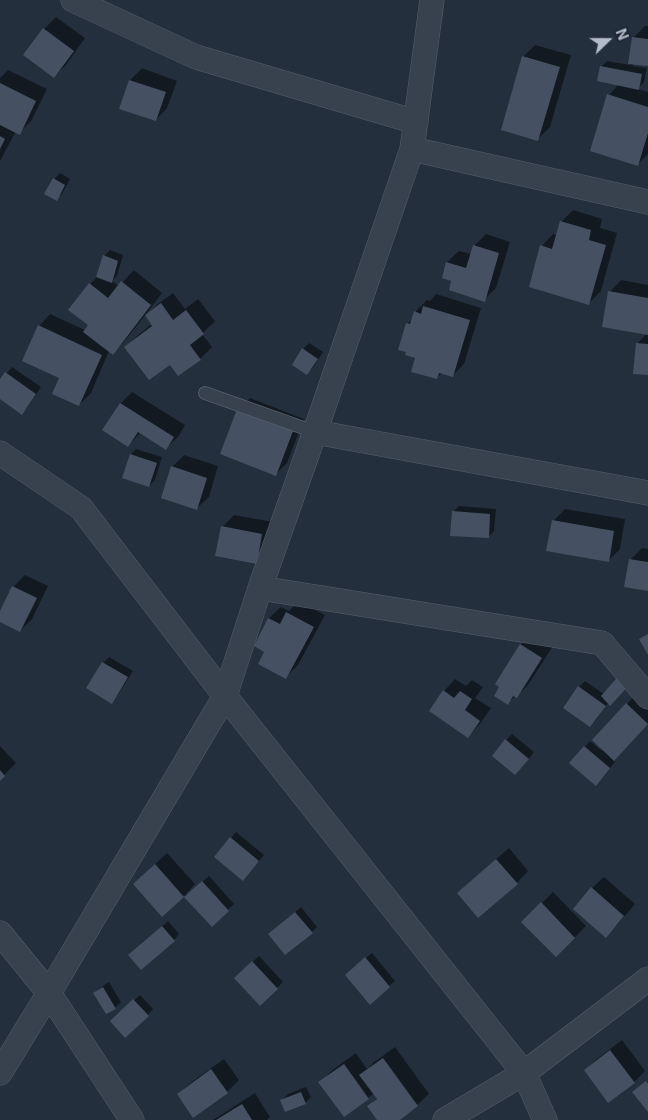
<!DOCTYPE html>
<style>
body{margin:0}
#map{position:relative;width:648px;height:1120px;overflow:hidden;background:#242f3e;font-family:Inter,sans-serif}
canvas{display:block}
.north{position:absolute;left:583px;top:15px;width:50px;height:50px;-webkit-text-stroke:4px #1d2633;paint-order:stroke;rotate:68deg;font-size:14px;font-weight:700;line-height:20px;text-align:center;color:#b4bcc9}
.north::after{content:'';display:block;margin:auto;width:18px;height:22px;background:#b4bcc9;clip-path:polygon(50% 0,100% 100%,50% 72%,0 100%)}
</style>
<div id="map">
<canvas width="648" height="1120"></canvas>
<div class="north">N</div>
</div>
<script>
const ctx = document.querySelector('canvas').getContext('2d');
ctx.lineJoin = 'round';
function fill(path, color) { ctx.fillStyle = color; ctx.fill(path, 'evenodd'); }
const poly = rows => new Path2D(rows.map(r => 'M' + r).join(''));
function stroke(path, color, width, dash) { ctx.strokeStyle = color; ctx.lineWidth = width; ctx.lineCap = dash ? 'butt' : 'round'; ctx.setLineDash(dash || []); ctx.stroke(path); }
const shadow = poly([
 [56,17,85,38,66,65,54,76,25,55,44,29],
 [645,26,648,26,648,65,633,64,633,66,647,68,644,82,638,89,648,92,648,154,637,165,609,95,619,84,602,66,607,61,630,65,633,38],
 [535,45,571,55,550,127,538,139,523,57],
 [142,68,177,81,167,108,156,120,120,108,130,80],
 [8,70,47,89,31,121,19,133,16,131,0,161,0,78],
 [60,173,70,179,62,194,56,199,54,179],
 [573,210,602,219,600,228,617,233,601,291,589,303,542,246,553,234,557,235,561,222],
 [486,234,510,242,496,288,484,300,453,280,447,262,459,251,471,254,474,246],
 [110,250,123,255,117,276,112,281,119,286,134,270,162,293,147,313,148,314,158,304,173,293,185,309,198,299,215,321,202,334,212,347,200,359,171,363,126,347,138,335,152,324,146,314,124,342,112,354,109,351,91,393,79,405,61,378,39,326,50,314,85,330,89,325,90,284,97,277,104,256],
 [621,280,648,285,648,374,637,344,647,333,610,292],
 [436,294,481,308,464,364,452,376,442,373,436,378,416,357,407,324,414,318,415,312,427,300,430,301],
 [309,343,323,352,313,368,307,373,303,349],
 [12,367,41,387,28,407,22,413,0,398,0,381],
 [132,392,185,425,178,437,166,448,141,432,128,446,104,430,121,403],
 [250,398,304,419,287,463,275,475,238,410],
 [136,449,162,457,155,480,149,486,131,454],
 [184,455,218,466,209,497,197,508,172,467],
 [459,506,496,509,494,531,488,537,453,512],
 [565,509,625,519,620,549,608,561,553,521],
 [234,515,273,522,256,563,222,527],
 [642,548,648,549,648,590,630,560],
 [25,575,48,586,32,619,20,631,0,621,0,614,13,587],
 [299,601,325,615,298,665,286,677,266,651,256,645,269,618,281,607,289,611],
 [533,633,553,646,528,685,517,696,515,696,508,703,501,687,497,684,521,644],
 [109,657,133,671,117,696,112,702,103,663],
 [455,679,466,686,472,680,483,687,475,698,491,708,480,724,468,736,444,691],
 [585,681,604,694,609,702,596,720,590,726,564,708,579,687],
 [638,692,648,701,648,723,613,760,615,762,601,778,571,763,590,741,602,751,627,704],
 [512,734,534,752,521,768,506,740],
 [0,746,16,763,0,779],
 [236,832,264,855,249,873,231,838],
 [509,848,528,871,517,883,470,882],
 [167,853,195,884,186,894,187,895,209,876,234,904,212,925,184,895,162,915,146,873],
 [604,877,635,904,618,924,606,936,592,888],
 [553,892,586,926,556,956,523,922],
 [301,907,317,927,312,932,269,934],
 [168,921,179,934,174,940,136,949],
 [372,953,395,981,389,986,352,969],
 [259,956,283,982,260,1004,235,978],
 [109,982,121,1002,115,1008,95,993,100,988],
 [140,995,153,1009,148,1015,112,1021],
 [622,1040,645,1071,634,1082,585,1070,597,1059],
 [395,1047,429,1094,417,1105,397,1120,378,1120,368,1107,377,1098,374,1093,368,1098,344,1116,320,1083,331,1071,356,1053,367,1069,373,1063],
 [224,1059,239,1080,227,1092,178,1094,190,1083],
 [306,1087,311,1097,305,1103,282,1100,288,1094],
 [255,1093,270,1117,267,1120,213,1120]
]);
const building = poly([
 [43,28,74,51,54,78,23,55],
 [632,37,648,39,648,66,628,64],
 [522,56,560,67,538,141,501,130],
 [600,66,642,74,639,90,597,81],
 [129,80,166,92,156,121,119,109],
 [0,83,36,101,20,135,0,125],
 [607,94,648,107,648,133,638,166,590,151],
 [0,136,5,139,0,149],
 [53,178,65,185,57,201,44,194],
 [560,221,591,230,589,240,606,245,589,305,529,287,540,245,552,249],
 [473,245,499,253,485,302,449,290,451,281,442,278,446,262,466,268],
 [103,255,118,261,112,283,96,277],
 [121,281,151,305,113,355,83,332,88,325,68,310,89,283,108,298],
 [608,291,648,298,648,335,602,327],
 [161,303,173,320,186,310,204,334,190,345,201,360,178,376,170,365,149,380,124,347,152,326,145,315],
 [423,306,470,320,453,377,439,373,437,379,411,372,415,358,405,355,406,352,398,350,406,323,410,324,414,311,421,314],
 [38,325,102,355,79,406,52,394,59,378,22,361],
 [636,343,648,344,648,375,633,374],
 [302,348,318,359,307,375,292,365],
 [5,372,36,394,22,415,0,399,0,379],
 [120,403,174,437,166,450,138,432,128,447,102,430],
 [237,409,293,431,276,476,220,454],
 [130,454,157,463,149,487,122,478],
 [171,466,207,478,197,510,161,498],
 [452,511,490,514,489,538,450,536],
 [552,520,614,531,609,562,546,551],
 [221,526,262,534,257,564,215,556],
 [629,559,648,562,648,591,624,587],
 [12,586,37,598,20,632,0,622,0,611],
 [286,612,314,627,286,679,258,664,264,652,254,646,268,618,280,624],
 [648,634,648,655,639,639],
 [520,644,542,658,517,698,513,696,508,705,494,696,499,687,495,684],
 [102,662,128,677,112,704,86,688],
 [622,672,632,682,610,706,601,696],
 [578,686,606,706,590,727,563,708],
 [443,690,454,698,460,691,472,699,465,710,480,721,468,738,429,711],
 [626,703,648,724,614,761,592,740],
 [505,739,529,759,515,775,492,756],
 [584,746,610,768,596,786,569,763],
 [0,770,5,776,0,781],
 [230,837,259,861,243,881,214,857],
 [496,859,518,884,478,918,457,893],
 [155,864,184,897,162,917,133,884],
 [202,881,229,911,212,927,184,897],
 [591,887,624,916,606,938,573,909],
 [541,902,575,938,556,957,521,922],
 [295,912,313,933,285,955,268,934],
 [162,926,175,941,141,970,128,955],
 [365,957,390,987,370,1005,345,975],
 [252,961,278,989,260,1006,234,978],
 [103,987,116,1009,106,1014,93,993],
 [133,999,149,1016,125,1038,110,1021],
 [610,1050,635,1083,608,1103,584,1070],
 [383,1058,418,1106,400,1120,377,1120,367,1106,377,1099,359,1075],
 [344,1064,369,1099,344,1117,318,1082],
 [211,1069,228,1093,193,1118,177,1094],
 [646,1081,648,1084,648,1112,632,1092],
 [301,1092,306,1104,285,1112,280,1100],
 [242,1104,252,1120,216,1120]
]);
const lane = poly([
 [205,393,315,432]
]);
const street = poly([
 [73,0,196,57,416,122],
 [412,149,648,202],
 [315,432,648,493],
 [0,453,81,508,225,696,524,1073,545,1120],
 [260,588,602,643,648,697],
 [0,933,49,993,132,1120],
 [0,1073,49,993,225,696,260,588,315,432,412,149,432,0],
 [445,1120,524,1073,648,979]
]);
fill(shadow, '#0007');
fill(building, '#455162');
stroke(lane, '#565f6c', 14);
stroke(street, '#565f6c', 25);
stroke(lane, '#38414e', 12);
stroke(street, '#38414e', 24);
</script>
